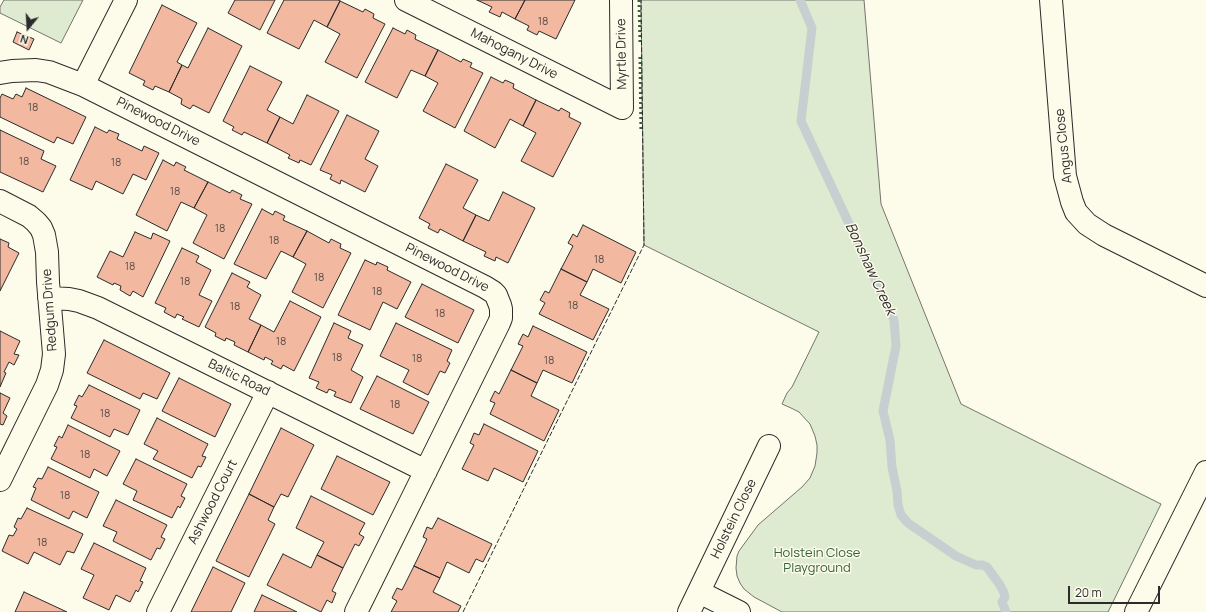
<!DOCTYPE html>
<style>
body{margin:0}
#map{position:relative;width:1206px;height:612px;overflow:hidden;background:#fdfbea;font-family:Manrope,sans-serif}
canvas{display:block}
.north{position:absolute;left:8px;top:8px;width:40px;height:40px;-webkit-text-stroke:3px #fdfbea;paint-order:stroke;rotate:198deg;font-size:11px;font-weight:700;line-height:16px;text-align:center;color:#2b2b2b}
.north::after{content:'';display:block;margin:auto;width:14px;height:18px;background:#2b2b2b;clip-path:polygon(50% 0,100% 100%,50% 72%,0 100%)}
.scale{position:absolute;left:1068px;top:586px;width:92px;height:18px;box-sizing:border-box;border:2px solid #2b2b2b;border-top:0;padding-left:5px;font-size:12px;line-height:14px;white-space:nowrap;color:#2b2b2b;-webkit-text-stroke:3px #fdfbea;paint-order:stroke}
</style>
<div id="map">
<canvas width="1206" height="612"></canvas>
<div class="north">N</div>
<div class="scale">20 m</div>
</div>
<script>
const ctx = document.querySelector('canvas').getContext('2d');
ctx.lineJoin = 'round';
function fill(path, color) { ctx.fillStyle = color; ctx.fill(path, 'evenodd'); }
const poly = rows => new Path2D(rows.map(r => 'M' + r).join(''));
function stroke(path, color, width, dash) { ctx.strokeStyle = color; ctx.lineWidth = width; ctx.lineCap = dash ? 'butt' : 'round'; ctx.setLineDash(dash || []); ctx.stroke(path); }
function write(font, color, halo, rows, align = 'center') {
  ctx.font = font + ' Manrope,sans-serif'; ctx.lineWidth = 3; ctx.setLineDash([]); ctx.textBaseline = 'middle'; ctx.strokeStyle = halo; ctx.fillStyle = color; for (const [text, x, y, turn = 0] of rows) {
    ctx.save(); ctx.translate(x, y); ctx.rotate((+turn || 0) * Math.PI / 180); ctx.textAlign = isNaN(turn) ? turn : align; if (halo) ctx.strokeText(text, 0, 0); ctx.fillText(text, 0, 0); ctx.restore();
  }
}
const green = poly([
 [4,0,83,0,61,43,0,13,0,7,4,0],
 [641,0,864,0,881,204,961,404,1161,504,1108,612,782,612,754,597,744,589,740,583,737,576,736,568,737,556,739,551,758,525,802,487,810,478,815,466,817,453,817,445,815,436,810,424,799,412,791,408,782,404,787,393,792,387,819,332,644,245,641,0]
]);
const stream = poly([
 [800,0,812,28,801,121,894,320,896,346,883,411,890,440,892,467,897,491,898,505,901,515,908,523,956,556,976,565,982,565,987,567,1000,585,1004,593,1005,597,1002,602,1006,612]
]);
const building = poly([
 [235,0,275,0,260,30,228,13,235,0],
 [284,0,338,0,340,1,327,27,314,20,299,49,267,33,284,0],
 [477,0,525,0,515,19,502,12,500,17,489,12,492,7,477,0],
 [525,0,575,0,556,39,539,31,537,35,527,30,529,26,515,19,525,0],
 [340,1,363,12,365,9,374,14,373,18,385,24,357,78,325,62,340,34,327,27,340,1],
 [162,5,197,23,177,62,182,65,169,92,155,86,153,90,143,85,145,81,129,73,162,5],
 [208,28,242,46,209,113,193,105,190,109,181,104,182,99,169,92,182,65,188,68,208,28],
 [393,28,405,34,407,30,416,35,415,39,438,50,425,76,411,70,397,98,365,82,393,28],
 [17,32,34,39,29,50,13,42,17,32],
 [438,50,461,62,463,59,472,63,470,67,483,73,455,128,423,111,438,83,425,76,438,50],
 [250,66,282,82,267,110,280,117,267,143,244,132,242,135,232,130,234,127,223,121,250,66],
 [491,77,503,83,505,80,514,84,513,88,536,100,523,126,510,119,495,148,464,131,491,77],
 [26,88,86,117,73,144,57,137,54,143,0,117,0,98,2,94,13,99,16,94,22,97,26,88],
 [307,95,339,111,311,165,300,160,299,163,288,158,290,155,267,143,280,117,293,124,307,95],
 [536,100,559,111,561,108,570,113,569,117,581,123,553,177,521,161,536,133,523,126,536,100],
 [347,115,379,131,365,159,378,166,365,192,341,180,340,184,330,179,332,175,320,170,347,115],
 [95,127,107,133,109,130,119,134,117,139,142,151,144,146,159,153,146,180,133,174,123,194,96,181,92,190,70,180,95,127],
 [0,130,44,151,41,159,56,166,43,192,0,172,0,130],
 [163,160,174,166,176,162,186,167,184,170,208,182,194,208,181,202,167,231,136,215,163,160],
 [446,164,478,180,463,208,476,215,463,241,440,229,438,233,428,228,430,224,419,218,446,164],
 [208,182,230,193,232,190,242,195,240,199,252,204,224,259,193,243,207,215,194,208,208,182],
 [503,192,535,208,508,263,496,257,495,261,484,256,486,252,463,241,476,215,489,221,503,192],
 [262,209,273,215,275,211,285,216,283,220,307,231,293,257,281,251,266,279,234,264,262,209],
 [583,225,636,252,621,283,593,269,587,282,561,269,573,246,568,243,573,234,577,237,583,225],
 [307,231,329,243,331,239,341,244,340,248,351,253,323,308,292,292,306,264,293,257,307,231],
 [135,232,151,239,153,233,170,241,143,297,133,291,130,296,120,290,121,286,114,283,113,285,97,277,110,251,123,257,135,232],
 [0,239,9,243,8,247,19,253,0,291,0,239],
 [182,248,199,256,196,262,211,270,199,295,212,301,199,327,182,319,184,317,177,314,175,318,164,312,166,308,155,303,182,248],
 [365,260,376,265,377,262,388,267,387,270,411,282,397,309,383,302,370,330,338,315,365,260],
 [561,269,587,282,580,295,609,309,593,340,539,314,545,303,540,300,545,291,549,293,561,269],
 [232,273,250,282,247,287,261,295,249,319,261,325,248,352,234,345,235,342,226,338,225,341,215,336,216,333,205,327,232,273],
 [422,284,474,310,458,343,405,317,422,284],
 [290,301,321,317,294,371,283,365,281,369,271,364,273,361,265,357,264,360,248,352,261,325,274,332,290,301],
 [334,323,351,331,348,338,363,345,351,370,363,377,351,403,334,396,336,392,329,389,327,393,316,388,319,382,309,378,334,323],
 [396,323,452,350,447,361,450,363,445,373,440,371,428,395,403,382,409,370,380,356,396,323],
 [533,326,587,352,572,383,543,370,537,383,511,370,523,346,518,344,523,334,528,337,533,326],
 [0,331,20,341,14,354,19,355,14,365,9,362,4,372,6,373,0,387,0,331],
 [104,340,170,373,157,399,143,393,140,399,87,373,104,340],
 [511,370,537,383,531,396,559,410,544,441,490,414,495,403,490,401,495,391,499,394,511,370],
 [377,376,429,402,413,434,360,409,377,376],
 [179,378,231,404,215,437,162,411,179,378],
 [89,385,140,410,128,435,114,429,110,437,71,418,77,406,74,405,79,395,82,397,89,385],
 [0,393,10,398,3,413,7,416,3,425,0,424,0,393],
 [157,418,208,444,202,456,206,457,201,467,198,466,192,478,153,459,158,451,144,444,157,418],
 [484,424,538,451,523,482,494,468,488,481,462,469,474,445,470,443,474,433,479,435,484,424],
 [68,425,120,451,107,476,94,469,90,478,51,459,57,447,54,446,59,436,62,438,68,425],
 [281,428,314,445,288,497,281,494,274,507,249,494,281,428],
 [337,456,390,482,373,515,321,489,337,456],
 [136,459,187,484,181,496,185,498,180,508,178,506,172,518,133,500,137,491,123,484,136,459],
 [48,467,99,492,87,518,73,511,69,519,31,500,36,488,33,487,38,478,42,479,48,467],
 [249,494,274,507,268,520,275,524,249,577,216,561,249,494],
 [311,496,365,523,359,534,364,537,359,546,355,544,343,568,317,555,324,542,296,528,311,496],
 [116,500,167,525,161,537,165,539,160,549,157,548,151,560,113,541,117,532,103,526,116,500],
 [27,508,83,534,74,553,67,551,60,565,34,552,28,564,2,551,9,535,13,536,17,529,14,527,18,518,21,519,27,508],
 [438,518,492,544,483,562,476,559,469,573,447,562,440,578,414,566,427,539,423,537,427,527,432,529,438,518],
 [94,543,146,568,140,581,143,582,138,592,136,590,130,602,116,595,109,610,83,598,94,575,81,569,94,543],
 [283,554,311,568,317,555,343,568,332,591,336,593,332,603,327,600,321,612,267,585,283,554],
 [414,566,440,578,433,592,461,606,458,612,391,612,397,601,392,598,397,588,402,590,414,566],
 [213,567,245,583,231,612,191,612,213,567],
 [24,592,67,612,15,612,24,592],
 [262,595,297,612,254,612,262,595]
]);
const minor = poly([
 [406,0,622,108,621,0],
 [1051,0,1065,176,1072,202,1076,212,1087,224,1104,235,1206,286],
 [0,73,12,71,36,70,49,72,83,85,485,287,493,292,496,295,500,305,501,309,501,318,499,323,356,612],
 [83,85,126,0],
 [0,201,29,216,36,222,41,228,44,235,47,252,48,282,54,354,52,370,47,385,0,480],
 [49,298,69,299,79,301,98,308,426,471],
 [699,592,739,612],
 [158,612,268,392],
 [689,612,769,446],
 [1136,612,1206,472]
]);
const hedge = poly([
 [639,0,640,43],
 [640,57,641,132]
]);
const fence = poly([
 [463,612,644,245,641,0]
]);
const numberNames = [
 ["18",543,22],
 ["18",33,108],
 ["18",24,162],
 ["18",116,163],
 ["18",175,192],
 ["18",220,229],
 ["18",274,241],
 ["18",599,260],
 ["18",130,267],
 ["18",319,278],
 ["18",185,282],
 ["18",377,292],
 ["18",573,306],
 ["18",235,307],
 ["18",440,314],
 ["18",281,342],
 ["18",337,358],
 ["18",417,359],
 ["18",549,361],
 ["18",395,405],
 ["18",105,414],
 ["18",85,455],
 ["18",65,496],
 ["18",42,543]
];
const streetNames = [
 ["Mahogany Drive",514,54,27],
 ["Myrtle Drive",622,54,-91],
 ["Pinewood Drive",158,122,27],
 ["Angus Close",1064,146,-96],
 ["Pinewood Drive",447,268,27],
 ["Redgum Drive",50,310,-94],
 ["Baltic Road",239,378,26],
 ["Ashwood Court",213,502,-63],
 ["Holstein Close",734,519,-64]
];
const parkNames = [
 ["Holstein Close",817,553],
 ["Playground",817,568]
];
const waterNames = [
 ["Bonshaw Creek",870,269,65]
];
fill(green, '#deebd1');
stroke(green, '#74746e', 1);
stroke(stream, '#c7d0d0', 9);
fill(building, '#f2b8a0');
stroke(building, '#2b2b2b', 1);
stroke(minor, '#2b2b2b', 24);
stroke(minor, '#fdfbea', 22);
stroke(hedge, '#34623c', 3, [2, 3]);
stroke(fence, '#2b2b2b', 1, [5, 2]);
write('11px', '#5d4e48', null, numberNames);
write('13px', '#2b2b2b', '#fdfbea', streetNames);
write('13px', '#34623c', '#fdfbea', parkNames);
write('italic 14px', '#2b2b2b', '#fdfbea', waterNames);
</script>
